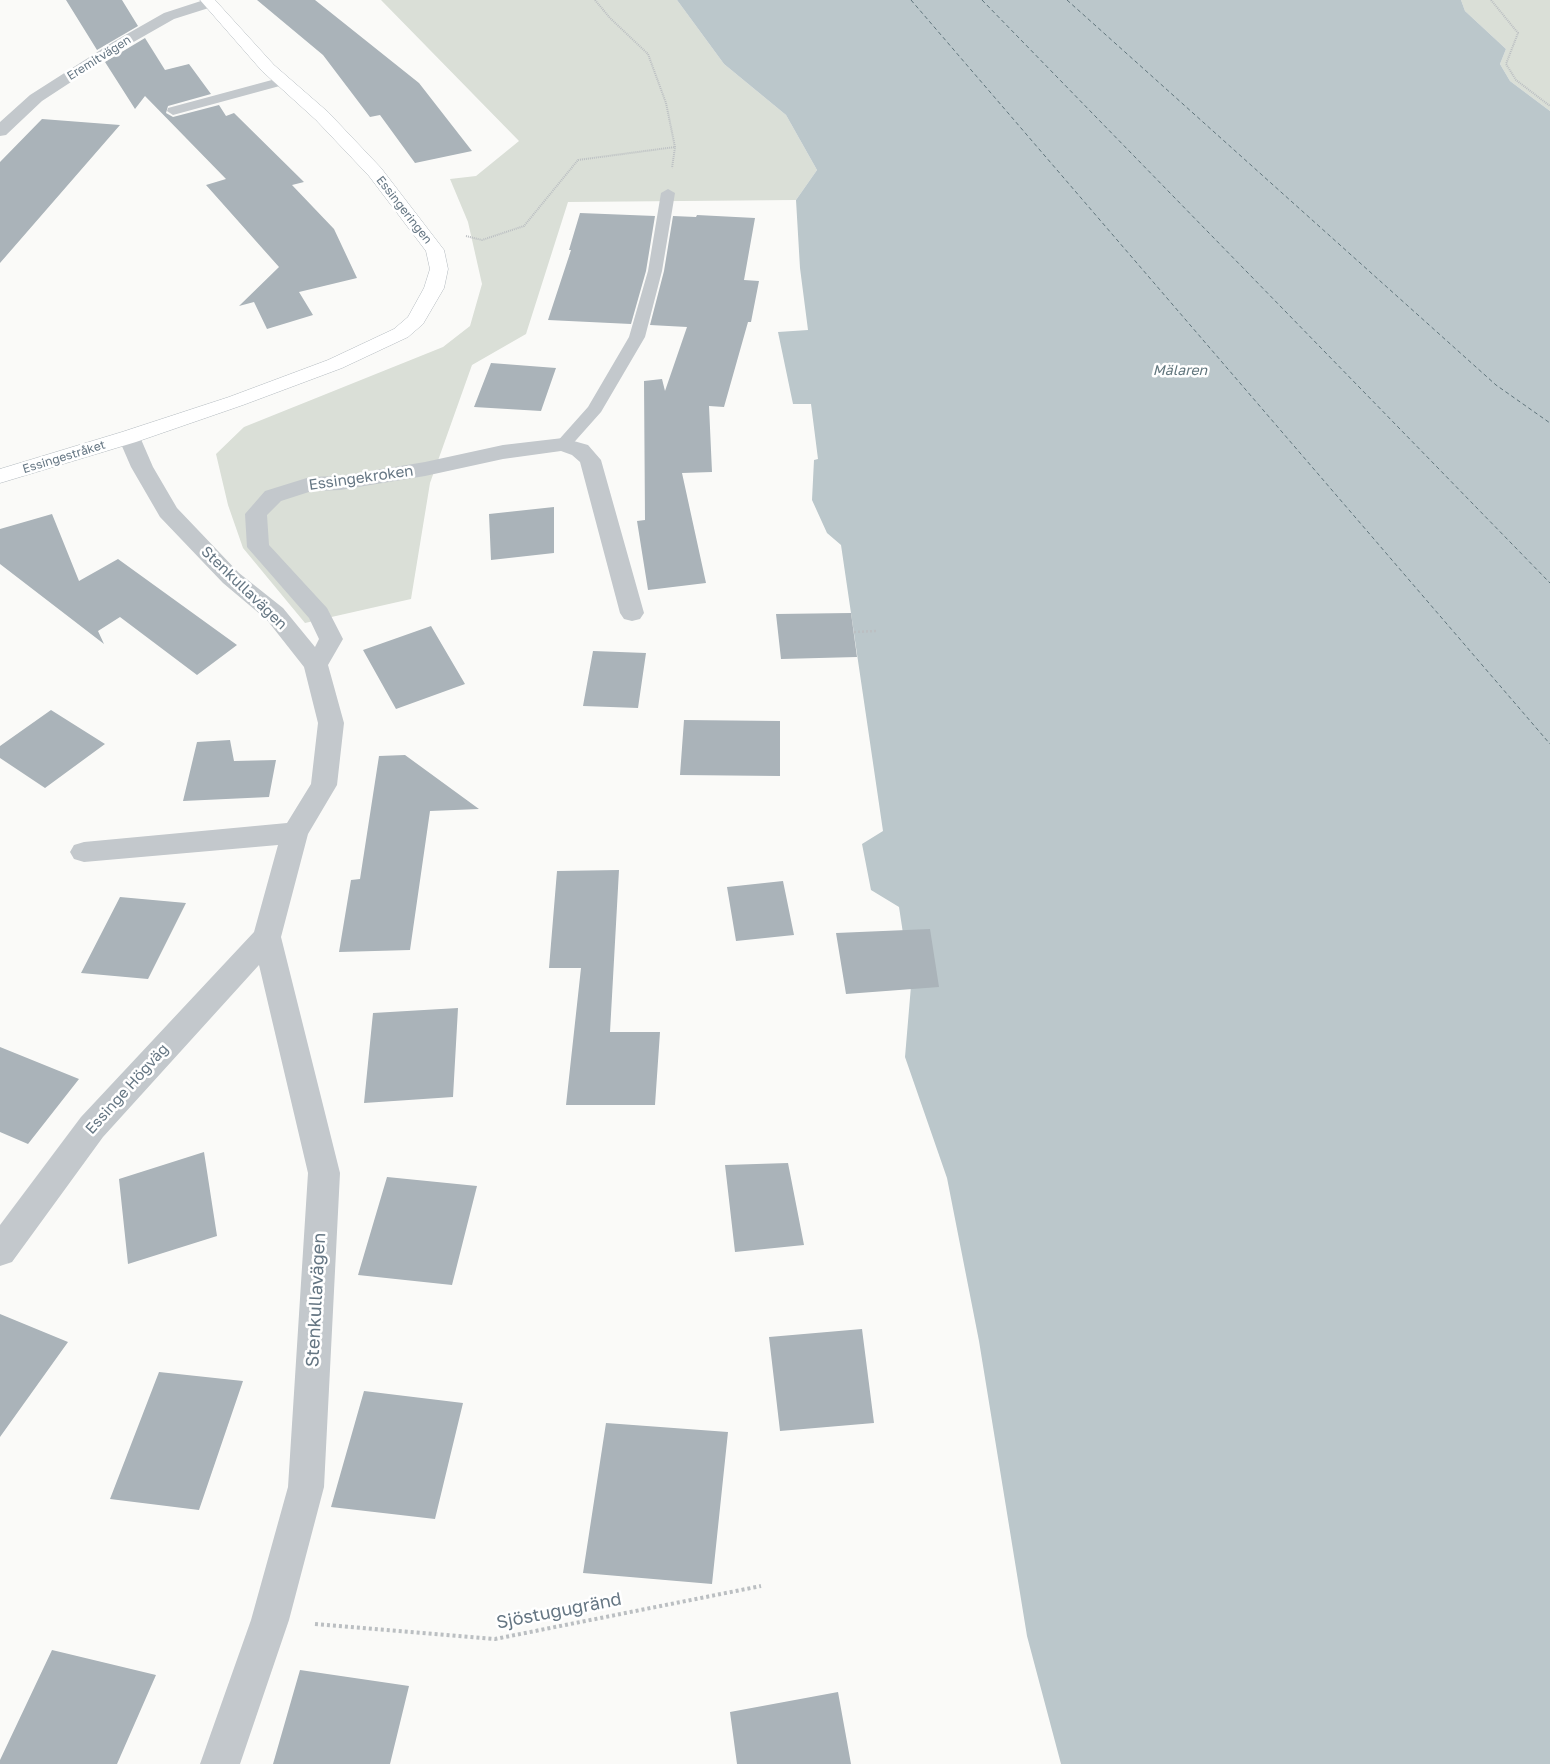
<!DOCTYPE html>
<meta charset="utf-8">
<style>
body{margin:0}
canvas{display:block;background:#fafaf8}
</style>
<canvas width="1550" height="1764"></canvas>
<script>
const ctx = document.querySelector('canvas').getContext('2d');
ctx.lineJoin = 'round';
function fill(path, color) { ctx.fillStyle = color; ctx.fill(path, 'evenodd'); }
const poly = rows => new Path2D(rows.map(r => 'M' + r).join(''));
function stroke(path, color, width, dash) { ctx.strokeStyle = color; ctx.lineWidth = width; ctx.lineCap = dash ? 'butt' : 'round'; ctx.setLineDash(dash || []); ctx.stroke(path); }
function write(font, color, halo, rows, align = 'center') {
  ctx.font = font + ' "Golos Text",sans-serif'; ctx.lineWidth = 5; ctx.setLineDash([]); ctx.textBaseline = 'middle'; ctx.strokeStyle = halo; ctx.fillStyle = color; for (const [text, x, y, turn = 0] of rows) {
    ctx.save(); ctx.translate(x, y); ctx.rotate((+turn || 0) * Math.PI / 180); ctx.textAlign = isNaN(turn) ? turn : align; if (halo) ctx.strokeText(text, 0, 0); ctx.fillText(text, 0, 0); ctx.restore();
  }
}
const green = poly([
 [381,0,677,0,724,64,786,115,817,170,796,200,568,202,526,334,472,365,430,483,411,599,305,623,243,548,228,505,216,454,244,427,443,347,470,326,482,284,468,222,450,179,476,176,519,141],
 [1461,0,1550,0,1550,111,1510,81,1500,64,1506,49,1465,11]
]);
const water = poly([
 [677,0,1461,0,1465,11,1506,49,1500,64,1510,81,1550,111,1550,1764,1061,1764,1027,1636,979,1341,947,1178,905,1057,911,986,899,907,871,890,862,844,883,831,841,545,827,533,812,500,814,460,818,459,811,404,793,404,778,332,808,330,800,268,796,200,817,170,786,115,724,64]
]);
const ferry = poly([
 [911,0,1550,744],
 [982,0,1550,583],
 [1067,0,1496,385,1550,423]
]);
const building = poly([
 [66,0,122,0,138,26,97,50],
 [257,0,315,0,419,83,472,151,415,163,380,115,370,117,323,55],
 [145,38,165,70,189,64,211,94,168,106,166,113,173,117,219,105,226,116,234,113,304,182,292,185,334,229,357,278,299,292,313,315,267,329,254,302,239,306,279,267,206,185,226,179,145,96,135,109,105,62],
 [42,119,120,125,0,263,0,162],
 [580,213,655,216,646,271,631,324,548,320,571,250,569,250],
 [697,215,755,218,744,280,759,281,751,322,748,322,724,407,709,406,712,472,682,473,706,583,648,590,637,521,645,520,644,381,662,379,665,391,687,327,650,325,664,271,673,216,696,217],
 [491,363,556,368,541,411,474,407],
 [554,507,554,553,491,560,489,514],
 [52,514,79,581,118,559,237,645,197,675,120,617,98,631,104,644,0,564,0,529],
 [851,613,857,657,781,659,776,614],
 [431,626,465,684,396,709,363,650],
 [593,651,646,653,638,708,583,706],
 [51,710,105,744,45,788,0,758,0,746],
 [684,720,780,721,780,776,680,775],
 [230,740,234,761,276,760,269,797,183,801,197,742],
 [405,755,479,809,430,811,410,950,339,952,351,880,360,879,379,756],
 [619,870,610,1032,660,1032,655,1105,566,1105,581,968,549,968,557,871],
 [783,881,794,935,736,941,727,887],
 [120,897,186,903,148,979,81,973],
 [930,929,939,987,846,994,836,933],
 [458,1008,453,1097,364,1103,373,1013],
 [0,1047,79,1079,28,1144,0,1132],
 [204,1152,217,1236,128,1264,119,1179],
 [788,1163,804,1245,735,1252,725,1165],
 [387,1177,477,1186,452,1285,358,1275],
 [0,1314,68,1342,0,1437],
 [862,1329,874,1423,780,1431,769,1337],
 [159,1372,243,1381,199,1510,110,1499],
 [364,1391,463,1403,435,1519,331,1507],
 [606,1423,728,1432,712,1584,583,1573],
 [52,1650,156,1675,117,1764,0,1764,0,1760],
 [300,1670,409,1686,390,1764,273,1764],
 [838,1692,851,1764,737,1764,730,1712]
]);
const pathFar2 = poly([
 [595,0,610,18,648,54,666,103,675,147,672,168],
 [1491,0,1518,33,1506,64,1516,80,1550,106],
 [466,236,482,240,524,226,578,160,675,147]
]);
const pathFar1 = poly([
 [854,632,876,631]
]);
const path = poly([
 [315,1624,495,1639,761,1586]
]);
const lane = poly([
 [283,77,289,81,287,84,173,115,167,111,168,108,283,77],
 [668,189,675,193,662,271,645,337,601,412,569,448,557,448,555,444,588,407,629,337,648,271,661,193,668,189]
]);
const street = poly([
 [204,0,215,0,217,3,215,6,174,19,123,48,42,101,6,135,0,136,0,122,30,95,113,42,164,13,204,0],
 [129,431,136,432,140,437,153,467,177,508,239,573,283,608,315,647,319,639,309,618,247,547,245,514,265,491,310,477,340,476,425,462,503,445,563,438,588,445,601,460,644,613,640,619,632,621,624,619,620,613,580,462,572,455,561,451,503,459,425,476,340,490,312,491,281,501,267,515,269,545,327,608,343,639,328,665,344,723,337,785,308,834,281,937,340,1173,324,1487,289,1620,240,1764,200,1764,251,1620,288,1487,308,1173,259,965,103,1137,12,1262,0,1266,0,1225,81,1117,254,932,278,845,84,862,74,859,70,852,74,845,84,842,287,823,311,784,318,723,304,667,267,620,223,583,160,517,131,467,118,437,122,432,129,431]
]);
const secondary = poly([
 [200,0,215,0,274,65,328,112,381,168,444,250,448,269,444,288,423,324,408,337,342,368,243,405,136,442,0,483,0,469,122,432,229,397,328,360,394,329,408,317,424,288,430,269,426,251,369,176,316,120,262,71,200,0]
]);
const farStreetnames = [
 ["Eremitvägen",99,58,-32],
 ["Essingeringen",404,210,52],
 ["Essingestråket",64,457,-17]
];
const farWaternames = [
 ["Mälaren",1180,371]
];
const streetNames = [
 ["Essingekroken",361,478,-8],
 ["Stenkullavägen",244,588,44],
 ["Essinge Högväg",127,1089,-48]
];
const nearStreetnames = [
 ["Stenkullavägen",316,1300,-87],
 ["Sjöstugugränd",559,1611,-11]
];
fill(green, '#dadfd7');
fill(water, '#bbc7cb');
stroke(ferry, '#60757c', 1, [4, 3]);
fill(building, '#aab3b9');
stroke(secondary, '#b3babf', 1);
stroke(pathFar2, '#bbbfc2', 2, [1, 1]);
stroke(pathFar1, '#bbbfc2', 2.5, [2, 2]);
stroke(path, '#bbbfc2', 4, [3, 3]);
fill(lane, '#c3c8cc');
fill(street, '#c3c8cc');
fill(secondary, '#fff');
write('12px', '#657683', '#fff', farStreetnames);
write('italic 14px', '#60757c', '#fff', farWaternames);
write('15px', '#657683', '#fff', streetNames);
write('18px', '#657683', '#fff', nearStreetnames);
</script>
